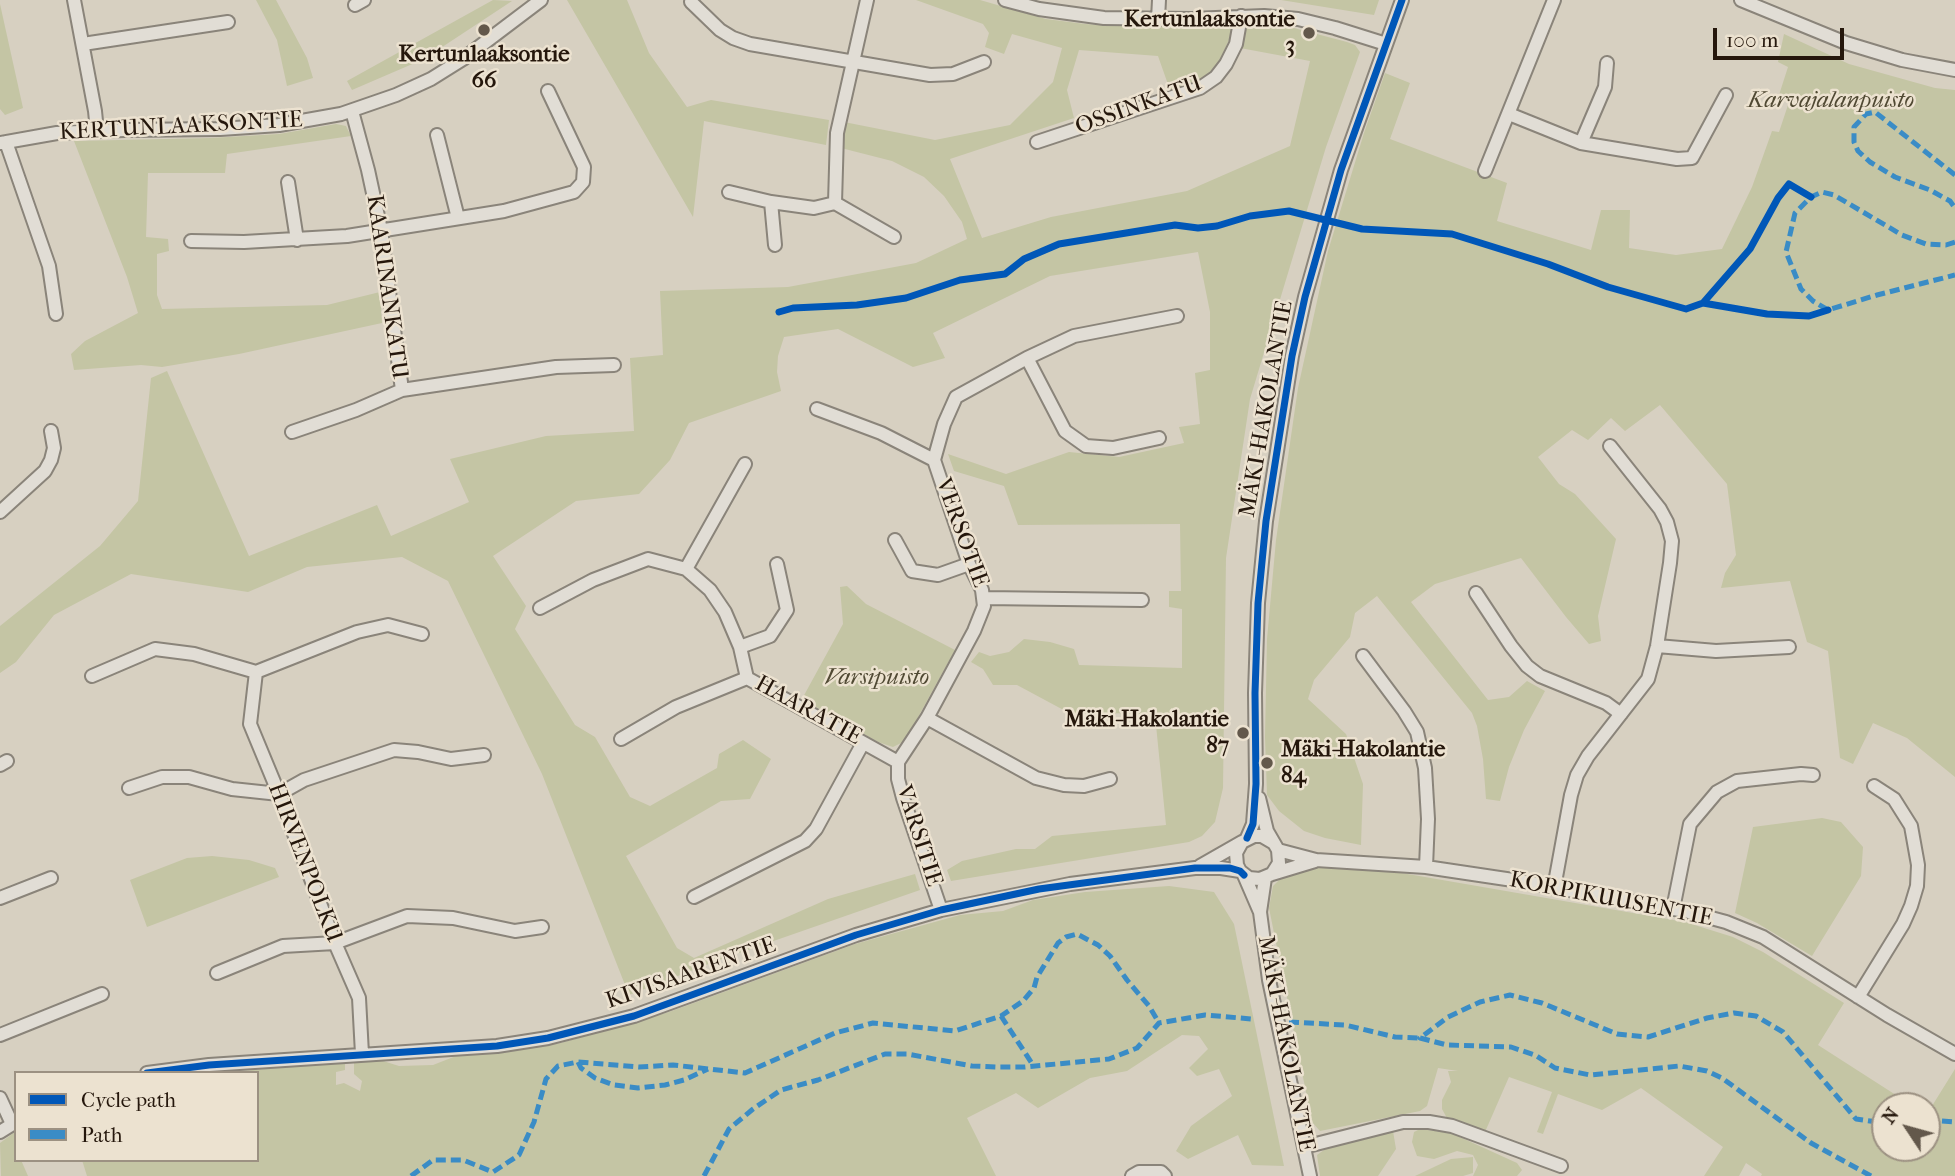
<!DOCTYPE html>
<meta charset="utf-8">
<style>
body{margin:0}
#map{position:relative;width:1955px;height:1176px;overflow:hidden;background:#d7d0c1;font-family:"IM FELL French Canon",serif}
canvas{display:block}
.legend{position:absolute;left:14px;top:1071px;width:245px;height:91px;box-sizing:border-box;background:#ece2d0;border:2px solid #9c9182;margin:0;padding:9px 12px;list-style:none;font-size:21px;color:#25170c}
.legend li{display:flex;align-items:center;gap:14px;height:35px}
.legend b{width:35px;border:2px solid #9c9182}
.north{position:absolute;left:1871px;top:1092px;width:70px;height:70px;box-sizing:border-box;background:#ece2d0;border:2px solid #9c9182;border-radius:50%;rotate:306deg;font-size:19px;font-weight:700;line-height:28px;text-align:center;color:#25170c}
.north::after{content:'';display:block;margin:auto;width:24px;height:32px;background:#63584b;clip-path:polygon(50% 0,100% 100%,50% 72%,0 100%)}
.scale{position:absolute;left:1713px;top:28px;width:131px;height:32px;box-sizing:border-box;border:4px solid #25170c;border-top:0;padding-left:9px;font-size:21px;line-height:24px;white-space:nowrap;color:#25170c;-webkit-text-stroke:5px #ece2d0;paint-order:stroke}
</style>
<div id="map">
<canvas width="1955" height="1176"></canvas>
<ul class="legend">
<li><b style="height:9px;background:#0057b8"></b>Cycle path</li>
<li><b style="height:9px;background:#3a8cc6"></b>Path</li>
</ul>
<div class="north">N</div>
<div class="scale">100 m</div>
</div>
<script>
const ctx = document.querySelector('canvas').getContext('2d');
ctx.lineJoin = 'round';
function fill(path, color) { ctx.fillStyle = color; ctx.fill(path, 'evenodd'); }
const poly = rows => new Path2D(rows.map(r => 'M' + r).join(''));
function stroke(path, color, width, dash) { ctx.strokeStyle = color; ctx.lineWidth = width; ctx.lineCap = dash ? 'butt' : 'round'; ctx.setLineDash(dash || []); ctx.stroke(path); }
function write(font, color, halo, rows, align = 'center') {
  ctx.font = font + ' "IM FELL French Canon",serif'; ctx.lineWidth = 5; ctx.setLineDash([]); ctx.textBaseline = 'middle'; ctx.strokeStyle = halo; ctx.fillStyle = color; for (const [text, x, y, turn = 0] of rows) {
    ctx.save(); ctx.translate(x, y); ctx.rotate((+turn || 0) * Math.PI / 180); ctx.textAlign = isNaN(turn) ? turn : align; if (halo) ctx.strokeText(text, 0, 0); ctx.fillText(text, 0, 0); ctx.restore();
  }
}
const green = poly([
 [256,0,276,0,307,58,313,78,287,86,277,40],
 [493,0,512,1,424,59,352,90,347,81],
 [567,0,627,0,649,53,687,107,711,100,829,120,826,145,704,121,693,217],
 [916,0,980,0,1046,19,1085,24,1136,27,1228,25,1233,30,1217,68,1201,80,1170,90,1158,56,1079,50,1067,90,1074,118,950,159,982,238,1051,217,1187,191,1290,146,1310,61,1240,48,1241,36,1248,26,1275,23,1347,42,1355,45,1360,52,1326,147,1250,399,1226,558,1223,788,1215,822,1202,836,1189,842,951,881,947,870,962,861,1016,849,1035,849,1052,836,1166,825,1156,725,1137,713,1071,714,1017,685,993,685,983,669,971,662,979,652,990,656,1009,652,1024,639,1050,642,1074,649,1079,665,1182,668,1182,609,1169,607,1169,591,1181,591,1180,524,1018,525,1004,486,954,471,948,454,1006,474,1069,452,1119,457,1184,443,1179,427,1200,424,1195,373,1210,370,1210,312,1198,252,1050,276,933,333,945,358,913,367,838,329,784,337,778,356,777,372,781,391,689,423,670,460,639,494,576,501,493,556,526,606,515,629,575,725,595,737,630,797,650,806,717,768,719,754,743,740,771,759,750,799,721,801,626,856,677,948,694,958,828,899,915,874,920,890,719,960,629,995,542,774,448,581,402,557,307,567,248,592,131,574,54,615,16,662,0,673,0,626,100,546,138,501,151,378,167,371,249,556,377,505,391,536,469,502,450,459,546,436,634,431,630,358,663,355,660,291,788,287,916,263,967,239,962,222,944,196,924,177,892,161,841,148,844,122,935,140,1010,125,1053,82,1062,48,1012,34,1004,54,985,47,989,33,983,24],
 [1281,0,1379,0,1374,15],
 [0,4,23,108,5,115,0,109],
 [1784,34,1849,64,1935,88,1955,90,1955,777,1907,738,1873,723,1853,764,1840,758,1828,651,1807,642,1790,581,1721,588,1725,573,1736,555,1727,484,1660,405,1625,431,1611,418,1588,440,1572,430,1538,457,1559,484,1575,494,1616,539,1598,616,1601,641,1589,644,1566,617,1521,558,1435,584,1411,602,1488,700,1509,697,1527,681,1545,691,1524,730,1509,767,1500,801,1486,799,1483,759,1477,726,1472,713,1377,596,1355,613,1350,637,1314,680,1308,699,1346,734,1363,784,1361,845,1325,838,1304,831,1279,811,1267,795,1265,737,1267,639,1276,540,1298,388,1328,251,1364,133,1385,73,1410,83,1390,139,1507,183,1497,221,1591,250,1601,210,1630,210,1629,248,1676,255,1722,249,1752,187,1772,131,1779,132,1790,99,1779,95,1788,67,1778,62],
 [336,124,346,126,351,136,227,154,225,173,148,173,146,237,168,239,169,251,157,254,157,295,162,309,327,305,380,292,382,323,239,354,162,367,141,365,74,370,71,354,85,341,138,313,127,277,74,141,211,138,279,134],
 [847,586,866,604,955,650,905,741,893,747,878,742,802,699,843,624,840,587],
 [1822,818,1841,822,1863,847,1861,876,1812,956,1757,923,1735,913,1753,827],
 [212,856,249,860,275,868,279,877,147,927,130,880,187,858],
 [1311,867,1345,867,1396,872,1685,922,1733,937,1763,952,1844,1003,1818,1045,1913,1106,1885,1106,1885,1148,1927,1148,1927,1114,1955,1069,1955,1176,1761,1176,1762,1174,1746,1163,1739,1176,1704,1176,1723,1147,1641,1088,1602,1110,1558,1094,1543,1134,1537,1132,1552,1092,1509,1077,1485,1132,1448,1120,1442,1109,1442,1100,1451,1082,1448,1071,1458,1071,1438,1068,1427,1106,1420,1111,1320,1131,1312,1122,1269,908,1273,886,1283,876],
 [1169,886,1214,892,1234,924,1284,1166,1252,1165,1238,1135,1188,1159,1176,1151,1191,1126,1232,1096,1219,1069,1197,1076,1189,1068,1208,1049,1199,1036,1182,1035,1127,1071,1090,1078,1038,1108,1016,1093,967,1118,996,1176,87,1176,82,1160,257,1160,257,1073,219,1073,345,1062,345,1070,336,1072,336,1085,344,1083,360,1091,362,1081,354,1074,354,1061,380,1060,399,1066,433,1065,456,1056,502,1053,561,1043,669,1012,855,944,960,915,1003,911,1033,900,1085,892],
 [1420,1129,1451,1133,1517,1163,1522,1170,1517,1176,1473,1176,1478,1165,1473,1155,1457,1151,1434,1159,1417,1156,1412,1142,1414,1132],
 [16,1131,16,1160,21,1160,28,1176,1,1176,0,1143],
 [1393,1131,1396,1149,1378,1176,1320,1176,1317,1155,1328,1147,1362,1137],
 [1473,1157,1473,1173,1463,1176,1415,1176,1451,1159]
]);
const minor = poly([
 [74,0,95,111,97,131],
 [867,0,837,133,835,203,894,237],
 [1005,0,1039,9,1104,18,1192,19,1264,16,1298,19,1335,28,1386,44],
 [1741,0,1846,43,1902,60,1955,70],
 [691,2,720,30,733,38,750,44,930,75,953,74,984,62],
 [355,5,364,0],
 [1158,19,1159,0],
 [83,44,228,22],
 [1509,114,1581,143,1677,159,1692,158,1726,95],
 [437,135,458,218],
 [6,142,49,266,56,314],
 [1037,142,1200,88,1216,77,1226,64,1236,44,1241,16],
 [0,143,57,133,124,130,220,129,279,125,341,114,396,95,431,79,463,59,541,0],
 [1581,143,1605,87,1607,63],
 [1485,171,1554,0],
 [288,182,297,240],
 [729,192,771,202],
 [191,241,244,242,347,236,504,211,574,192,583,182,584,167,548,91],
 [775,245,771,202,814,208,835,203],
 [1027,358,1065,431,1086,446,1113,448,1159,438],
 [402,390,556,367,614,365],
 [817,409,881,433,934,460],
 [292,432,356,410,402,390,381,230,368,170,352,111],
 [0,512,45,471,51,460,54,448,51,431],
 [895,540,912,571,938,575,969,564],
 [686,569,745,464],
 [1476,593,1511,646,1527,666,1540,676,1606,703,1621,714],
 [984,598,1142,600],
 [540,608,593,580,648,559,686,569,710,590,725,612,740,647,747,678,898,762],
 [1657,646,1716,651,1789,647],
 [740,647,770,636,787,610,777,564],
 [1363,656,1404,711,1417,732,1425,768,1428,819,1426,867],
 [256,672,250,724,279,794,335,943,359,998,362,1054],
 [256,672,357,632,388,625,422,634],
 [92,676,155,649,194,654,256,672],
 [927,718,1036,778,1064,785,1084,786,1110,779],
 [621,739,676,707,747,678],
 [898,762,927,718,974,631,984,606,982,590,969,564,934,460,944,424,956,397,1027,358,1074,336,1177,316],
 [898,762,898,779,903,798,941,910],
 [0,765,7,761],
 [129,788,162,777,189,777,232,789,279,794,304,780,394,750,418,752,451,759,484,755],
 [1259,798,1267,831,1278,850,1279,863,1272,874,1260,879,1249,878,1240,871,1237,865,1236,853,1242,842,1254,836,1262,836,1274,843],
 [1247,838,1253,824,1256,784,1255,693,1258,603,1266,521,1292,356,1305,297,1341,170,1402,0],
 [1278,850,1316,860,1426,867,1513,880,1685,911,1726,922,1763,937,1887,1015,1955,1054],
 [1200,866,1242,842],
 [1272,874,1315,861],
 [1244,875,1260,912],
 [1265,878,1260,912,1269,980,1310,1176],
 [1554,888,1571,795,1577,775,1588,756,1648,679,1657,646,1670,563,1672,541,1667,522,1660,509,1610,446],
 [694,897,805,841,816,829,863,743],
 [0,898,51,878],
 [1673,909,1690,824,1717,792,1737,781,1801,774,1813,775],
 [217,973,283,946,335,943,407,916,453,918,515,931,542,927],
 [1858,997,1903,924,1911,906,1917,886,1918,865,1911,826,1894,799,1874,786],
 [0,1035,102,994],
 [147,1073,209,1065,497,1046,548,1038,634,1016,856,935,941,910,1070,884,1195,868,1221,868,1240,871],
 [0,1098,12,1124],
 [0,1132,16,1122],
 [1304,1147,1403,1122,1429,1122,1452,1126,1561,1166],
 [1132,1176,1139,1172,1161,1172,1165,1176]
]);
const quiet = poly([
 [1955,175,1875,112,1866,114,1854,127,1854,142,1858,151,1870,162,1895,177,1930,190,1950,201,1955,208],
 [1955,242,1946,245,1926,244,1902,235,1834,195,1822,192,1811,197,1795,213,1786,252,1801,289,1813,301,1828,310,1877,295,1955,275],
 [1001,1016,1033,1065],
 [1289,1022,1345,1025,1395,1037,1420,1038],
 [578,1062,581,1068,595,1078,614,1085,638,1088,665,1085,684,1080,708,1069],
 [1927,1120,1955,1122],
 [411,1176,433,1160,463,1160,493,1172,519,1155,534,1122,546,1079,558,1066,578,1062,639,1067,673,1065,745,1073,835,1033,873,1023,955,1031,1001,1016,1023,1001,1034,988,1037,977,1058,943,1066,937,1077,934,1098,945,1110,956,1127,980,1149,1006,1159,1023],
 [704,1176,729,1129,753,1109,781,1090,818,1080,885,1054,907,1054,972,1066,996,1067,1025,1067,1109,1059,1137,1048,1159,1023,1205,1015,1252,1019],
 [1871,1176,1811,1143,1722,1078,1707,1071,1679,1066,1590,1075,1555,1068,1535,1055,1511,1047,1447,1045,1420,1038,1448,1017,1480,1002,1510,995,1542,1003,1617,1034,1648,1037,1707,1018,1734,1013,1756,1016,1783,1032,1856,1119,1885,1123]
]);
const cycleway = poly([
 [1703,303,1750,249,1778,198,1789,184,1811,197],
 [779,312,793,308,857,305,906,298,960,280,1005,274,1024,259,1059,244,1175,225,1198,228,1217,226,1250,216,1289,211,1362,229,1452,234,1548,264,1608,287,1686,309,1703,303,1767,314,1809,316,1828,310],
 [1247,838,1253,824,1256,784,1255,693,1258,603,1266,521,1292,356,1305,297,1341,170,1402,0],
 [147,1073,209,1065,497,1046,548,1038,634,1016,856,935,941,910,1039,889,1195,868,1230,868,1240,871,1244,875]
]);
const markers = [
 [484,30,7,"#63584b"],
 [1309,33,7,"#63584b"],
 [1243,733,7,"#63584b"],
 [1267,763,7,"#63584b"]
];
const poiNames = [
 ["Kertunlaaksontie",1295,20],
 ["3",1295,46],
 ["Kertunlaaksontie",484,55,"center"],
 ["66",484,81,"center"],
 ["Mäki-Hakolantie",1229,720],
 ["87",1229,746],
 ["Mäki-Hakolantie",1281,750,"left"],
 ["84",1281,776,"left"]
];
const parkNames = [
 ["Karvajalanpuisto",1831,101],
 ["Varsipuisto",877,678]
];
const streetNames = [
 ["OSSINKATU",1139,106,-20],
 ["KERTUNLAAKSONTIE",181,127,-3],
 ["KAARINANKATU",386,287,82],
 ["MÄKI-HAKOLANTIE",1267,409,-80],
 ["VERSOTIE",961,533,70],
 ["HAARATIE",808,711,29],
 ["VARSITIE",918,836,72],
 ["HIRVENPOLKU",304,863,69],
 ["KORPIKUUSENTIE",1611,900,11],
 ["KIVISAARENTIE",691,974,-19],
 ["MÄKI-HAKOLANTIE",1285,1044,79]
];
fill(green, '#c4c5a4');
stroke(minor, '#8a847a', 16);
stroke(minor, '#e1ddd5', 12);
stroke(quiet, '#3a8cc6', 5, [10, 5]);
stroke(cycleway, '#0057b8', 7);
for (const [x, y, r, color] of markers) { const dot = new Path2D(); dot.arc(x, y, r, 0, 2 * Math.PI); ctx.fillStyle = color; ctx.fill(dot); stroke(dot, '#ece2d0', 2.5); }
write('bold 23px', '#25170c', '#ece2d0', poiNames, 'right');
write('italic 23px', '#504933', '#ece2d0', parkNames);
write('23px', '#25170c', '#ece2d0', streetNames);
</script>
